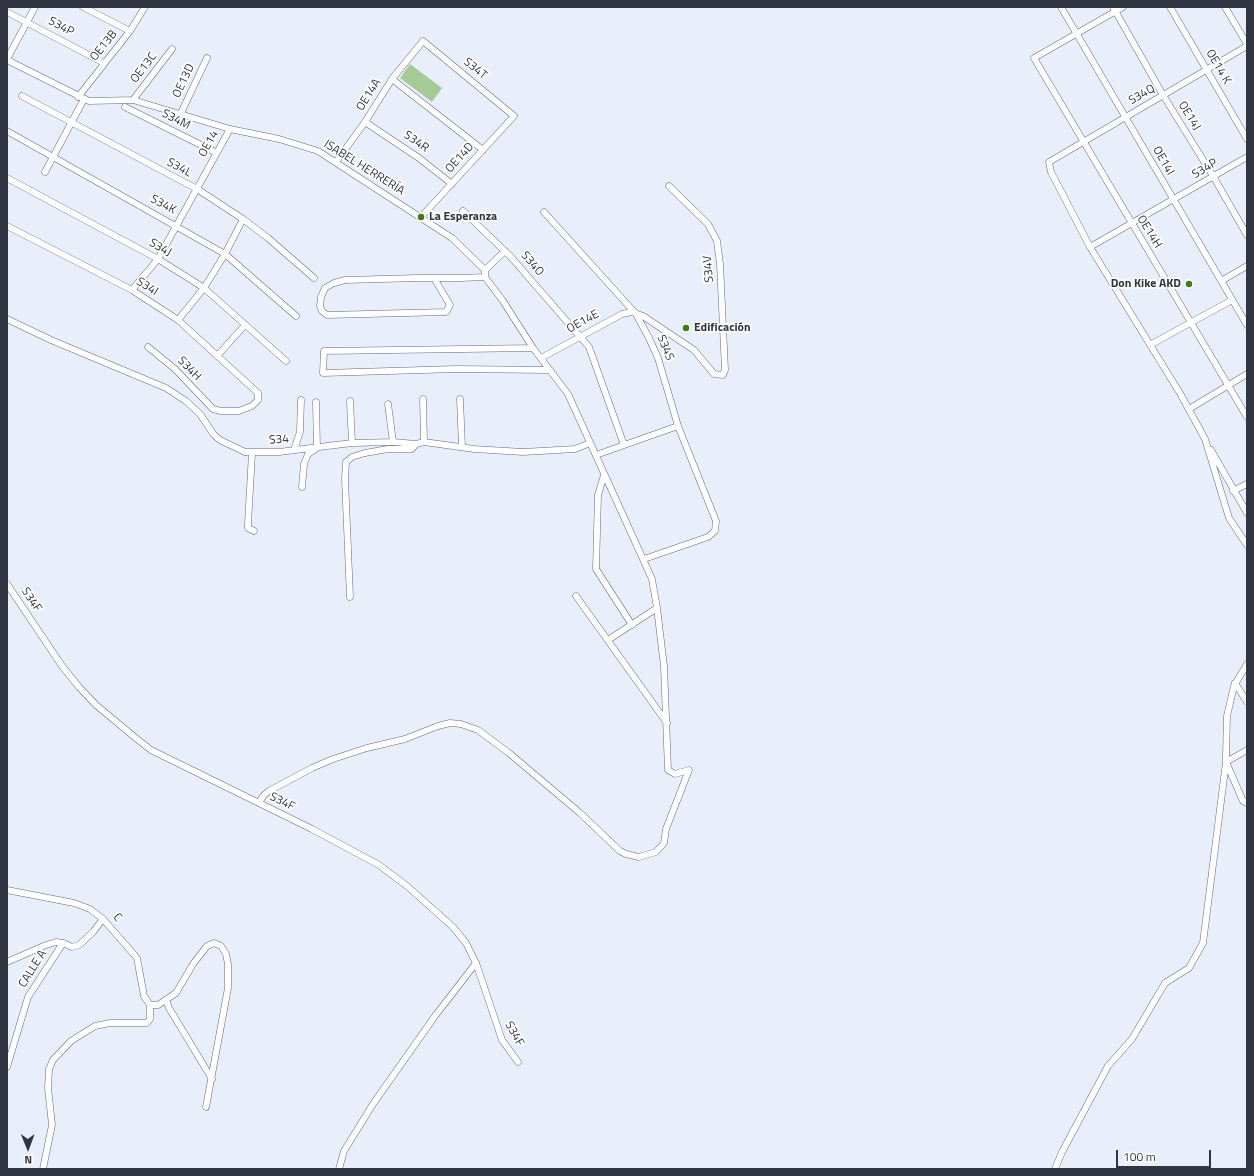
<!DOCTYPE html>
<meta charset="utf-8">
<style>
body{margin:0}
#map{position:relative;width:1254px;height:1176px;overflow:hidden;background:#e9eefb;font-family:"Titillium Web",sans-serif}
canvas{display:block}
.frame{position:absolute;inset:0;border:8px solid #303541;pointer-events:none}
.north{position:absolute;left:8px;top:1128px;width:40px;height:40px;-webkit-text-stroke:3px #fff;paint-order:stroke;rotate:179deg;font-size:11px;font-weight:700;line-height:16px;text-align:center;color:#303541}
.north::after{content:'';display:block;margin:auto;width:14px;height:18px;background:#303541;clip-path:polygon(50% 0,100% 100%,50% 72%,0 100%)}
.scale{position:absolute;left:1116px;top:1150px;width:95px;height:18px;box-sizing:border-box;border:2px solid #303541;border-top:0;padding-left:5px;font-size:12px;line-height:14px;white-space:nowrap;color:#303541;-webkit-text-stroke:3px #fff;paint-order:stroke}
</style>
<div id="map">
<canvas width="1254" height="1176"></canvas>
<div class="frame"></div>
<div class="north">N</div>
<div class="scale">100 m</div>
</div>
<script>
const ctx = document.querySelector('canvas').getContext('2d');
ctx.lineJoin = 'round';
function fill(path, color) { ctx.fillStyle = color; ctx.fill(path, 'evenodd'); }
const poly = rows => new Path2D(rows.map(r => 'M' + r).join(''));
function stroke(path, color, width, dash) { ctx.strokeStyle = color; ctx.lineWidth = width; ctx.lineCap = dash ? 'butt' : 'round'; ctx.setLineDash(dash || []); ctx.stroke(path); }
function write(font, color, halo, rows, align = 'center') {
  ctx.font = font + ' "Titillium Web",sans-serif'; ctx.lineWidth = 3.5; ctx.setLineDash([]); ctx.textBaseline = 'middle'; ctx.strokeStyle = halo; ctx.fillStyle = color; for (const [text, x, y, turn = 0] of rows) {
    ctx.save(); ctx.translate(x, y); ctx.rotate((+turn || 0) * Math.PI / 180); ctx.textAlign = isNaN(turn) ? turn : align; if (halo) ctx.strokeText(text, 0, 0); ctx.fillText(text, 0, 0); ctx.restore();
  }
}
const green = poly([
 [410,64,442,88,432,102,400,78]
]);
const street = poly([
 [83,7,130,31],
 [1061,7,1247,325],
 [1113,7,1163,95,1213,176,1247,235],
 [1123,7,1034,58,1247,417],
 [1170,7,1247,139],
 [1225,7,1247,44],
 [7,12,104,63],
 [1247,46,1049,162,1051,172,1090,247,1181,395,1205,439,1229,518,1247,545],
 [7,59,35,7],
 [7,60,89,101,133,100,230,129,279,139,318,151,452,238,485,270,485,277,503,301,533,348,568,394,652,579,657,608,664,666,668,770,675,774,689,770,666,829,664,843,656,852,639,857,626,854,620,851,580,813,509,753,478,730,461,724,450,723,438,726,405,739,367,748,333,759,312,768,269,791,263,796,259,803],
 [392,79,483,150],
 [22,96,197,189,243,219,268,238,314,278],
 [78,97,130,31,145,7],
 [133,100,172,49],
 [125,107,217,153],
 [181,113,207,58],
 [365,122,419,158,452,184],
 [7,131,225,254,296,316],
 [336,162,365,122,392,79,423,41,514,116,421,217],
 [45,172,84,99],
 [7,178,158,259,204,288,286,361],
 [463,211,511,257,589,347,624,445],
 [544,212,636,314,649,338,658,358,678,426,716,521,715,531,708,537,644,559],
 [7,226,132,290,178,320,258,393,258,400,252,406,239,411,221,411,213,409,175,369,148,347],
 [1090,247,1247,157],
 [485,270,505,251],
 [434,278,450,305,446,312,327,315,322,311,320,306,321,297,325,288,334,283,345,280,418,278,461,278,485,277],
 [1221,281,1247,266],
 [132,290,158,259,230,129],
 [7,319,51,340,166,388,186,401,200,414,214,435,220,440,245,452,279,452,352,443,393,442,416,444,424,442,474,449,523,452,575,449,590,443],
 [178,320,204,288,225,254,243,219],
 [1150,345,1232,300],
 [533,348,324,351,323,373,456,369,550,370],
 [217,356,245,325],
 [541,358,622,314,632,312,643,316,694,350,714,374,723,375,725,370,720,264,717,241,708,224,669,186],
 [423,399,424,442],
 [460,399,462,447],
 [350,401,352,443],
 [388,404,393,442],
 [1189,409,1247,374],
 [294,450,300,432,301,400],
 [1211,450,1247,513],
 [252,453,248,524,248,528,254,531],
 [596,455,678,426],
 [604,475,598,495,596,569,632,625],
 [302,487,304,464,308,454,317,448,316,402],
 [1233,491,1247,484],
 [7,584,62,666,79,687,96,705,137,739,151,750,312,829,379,865,407,886,453,927,466,943,476,963,502,1040,518,1062],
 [576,596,667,723],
 [350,597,345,479,346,462,352,457,365,453,388,449,412,449,416,444],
 [608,640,657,608],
 [1247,664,1234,686,1227,716,1226,757,1226,762,1243,801,1247,803],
 [1235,683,1247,702],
 [7,890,74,903,90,909,103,919,137,958,144,996,150,1005,158,1005,176,993,193,964,207,946,214,943,221,946,226,954,228,964,228,988,206,1107],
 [63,943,72,947,79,945,93,932,103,919],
 [7,962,46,945,56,942,63,943,28,997,7,1067],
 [166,1000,169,1008,212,1079],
 [43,1169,52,1125,48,1088,49,1069,53,1060,71,1041,95,1026,110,1023,147,1023,150,1019,150,1005],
 [339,1169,344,1151,373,1104,435,1016,476,963],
 [1055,1169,1062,1152,1108,1066,1132,1039,1165,983,1189,968,1203,943,1226,762,1247,750]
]);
const markers = [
 [421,217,4,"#3f7c18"],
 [1189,284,4,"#3f7c18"],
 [686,328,4,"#3f7c18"]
];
const streetNames = [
 ["S34P",61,27,28],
 ["OE13B",104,46,-51],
 ["OE14 K",1218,67,60],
 ["OE13C",144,68,-52],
 ["S34T",475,69,39],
 ["OE13D",184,81,-65],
 ["OE14A",369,95,-58],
 ["S34Q",1142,95,-30],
 ["OE14J",1189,116,58],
 ["S34M",176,120,27],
 ["S34R",416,142,35],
 ["OE14",209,144,-61],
 ["OE14D",460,158,-48],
 ["OE14I",1163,161,60],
 ["S34L",179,168,28],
 ["ISABEL HERRERÍA",364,168,32],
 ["S34P",1205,169,-31],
 ["S34K",163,205,28],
 ["OE14H",1149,232,58],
 ["S34J",160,248,30],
 ["S34O",532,264,49],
 ["S34V",709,269,-95],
 ["S34I",147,287,32],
 ["OE14E",583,322,-29],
 ["S34S",665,348,68],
 ["S34H",189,369,46],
 ["S34",279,440,-4],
 ["S34F",31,600,56],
 ["S34F",282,802,26],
 ["C",117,918,47],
 ["CALLE A",33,969,-58],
 ["S34F",514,1034,61]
];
const poiNames = [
 ["La Esperanza",429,217],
 ["Don Kike AKD",1181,284,"right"],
 ["Edificación",694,328]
];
fill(green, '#a6ca96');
stroke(street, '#5f6985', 7);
stroke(street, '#fff', 6);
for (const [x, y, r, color] of markers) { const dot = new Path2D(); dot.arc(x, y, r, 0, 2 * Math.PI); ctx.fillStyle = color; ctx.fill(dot); stroke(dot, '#fff', 1.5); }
write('12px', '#303541', '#fff', streetNames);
write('bold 12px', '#303541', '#fff', poiNames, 'left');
</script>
